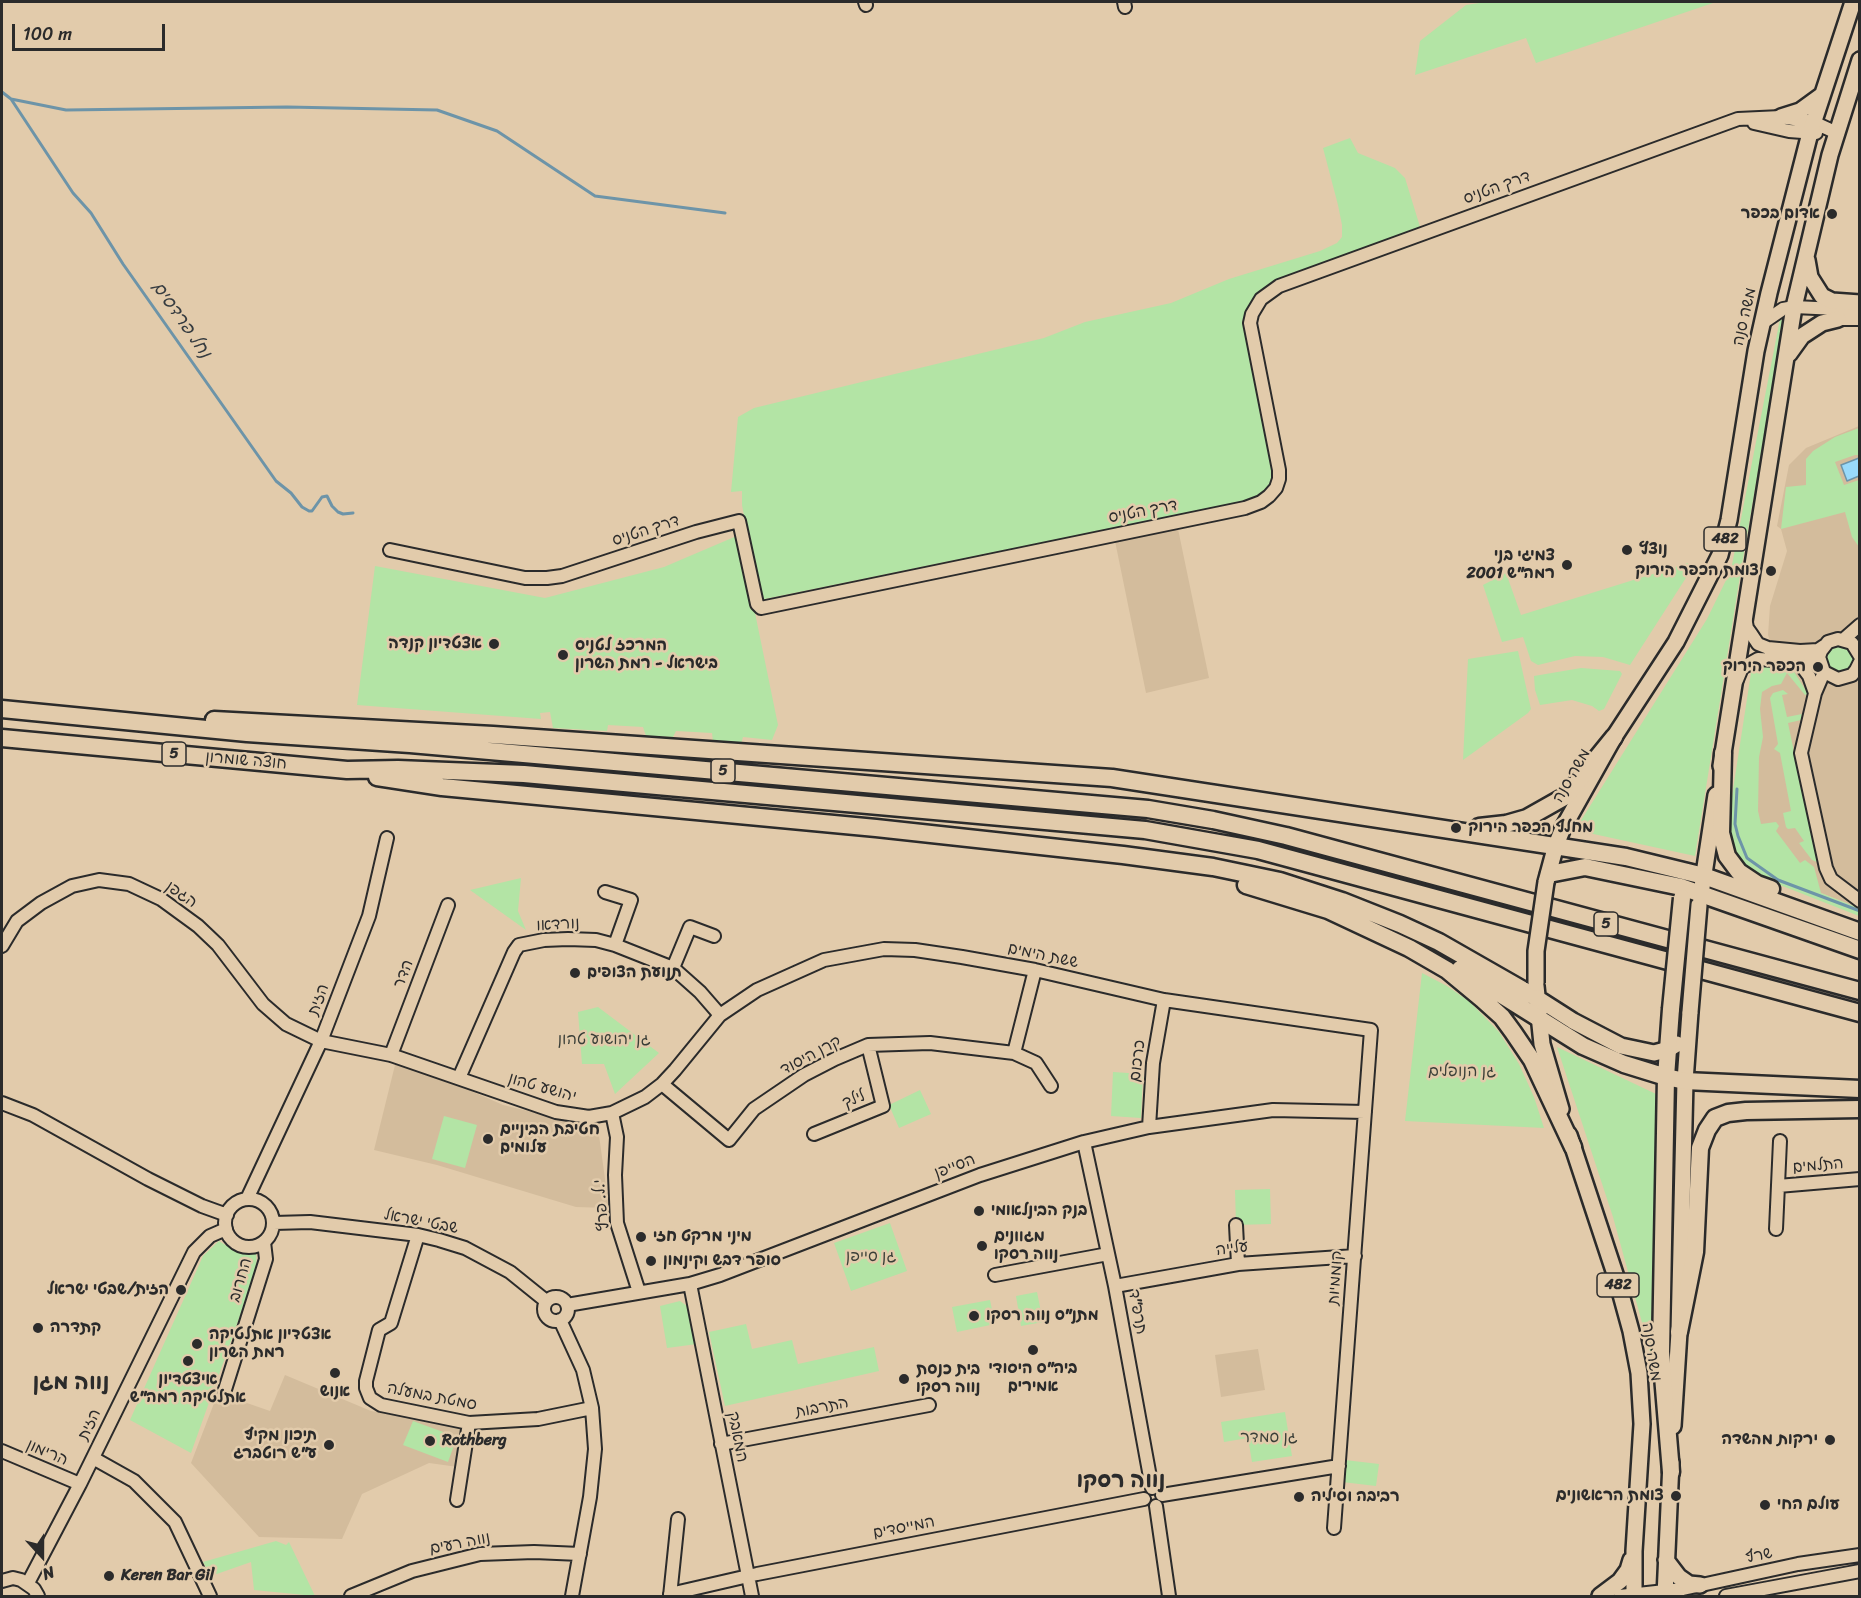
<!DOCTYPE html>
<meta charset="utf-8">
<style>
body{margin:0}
#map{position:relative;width:1861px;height:1598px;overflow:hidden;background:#e2cbab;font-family:Sriracha,sans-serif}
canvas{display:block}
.frame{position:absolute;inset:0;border:3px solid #2b2b2b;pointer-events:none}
.north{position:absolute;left:12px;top:1526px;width:60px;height:60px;-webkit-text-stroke:4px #e2cbab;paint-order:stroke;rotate:159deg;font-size:16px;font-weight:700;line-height:24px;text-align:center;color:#2b2b2b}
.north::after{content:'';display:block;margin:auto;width:21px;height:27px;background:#2b2b2b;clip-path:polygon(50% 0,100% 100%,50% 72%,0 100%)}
.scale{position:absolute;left:12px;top:24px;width:153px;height:27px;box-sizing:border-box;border:3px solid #2b2b2b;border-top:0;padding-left:8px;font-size:18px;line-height:21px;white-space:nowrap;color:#2b2b2b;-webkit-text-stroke:4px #e2cbab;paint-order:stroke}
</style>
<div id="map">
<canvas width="1861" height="1598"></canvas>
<div class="frame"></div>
<div class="north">N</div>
<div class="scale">100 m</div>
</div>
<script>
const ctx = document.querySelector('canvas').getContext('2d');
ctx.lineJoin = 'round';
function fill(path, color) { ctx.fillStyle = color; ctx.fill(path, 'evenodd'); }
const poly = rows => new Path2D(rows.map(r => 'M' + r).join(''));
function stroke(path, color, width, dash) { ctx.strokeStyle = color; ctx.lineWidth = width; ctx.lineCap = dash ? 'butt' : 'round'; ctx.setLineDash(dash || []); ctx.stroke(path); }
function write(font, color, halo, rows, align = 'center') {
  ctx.font = font + ' Sriracha,"Playpen Sans Hebrew",sans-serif'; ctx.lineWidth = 5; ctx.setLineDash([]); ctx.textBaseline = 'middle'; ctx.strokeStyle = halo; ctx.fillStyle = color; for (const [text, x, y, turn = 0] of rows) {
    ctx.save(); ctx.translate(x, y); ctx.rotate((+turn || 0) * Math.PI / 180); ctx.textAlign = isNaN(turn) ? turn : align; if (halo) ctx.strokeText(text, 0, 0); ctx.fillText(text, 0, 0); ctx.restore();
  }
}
const built = poly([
 [1859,426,1859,908,1821,893,1763,861,1749,725,1760,667,1777,667,1779,646,1770,641,1768,635,1770,606,1787,551,1781,529,1777,526,1789,465,1806,448],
 [1178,529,1209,678,1146,693,1115,541],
 [396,1061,451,1082,503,1105,598,1128,609,1208,576,1207,437,1165,374,1150],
 [1258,1349,1265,1390,1221,1397,1215,1355],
 [285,1375,371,1411,463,1427,458,1467,429,1463,362,1494,342,1539,259,1537,191,1463,218,1393,270,1411]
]);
const green = poly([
 [1486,2,1716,2,1536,63,1526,38,1415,75,1420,41,1466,5],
 [1350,138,1358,153,1395,168,1405,178,1421,230,1269,286,1258,293,1251,301,1246,314,1244,325,1272,464,1273,478,1263,496,1254,499,760,600,742,505,742,491,731,492,738,417,754,408,1044,338,1085,322,1171,303,1229,279,1320,251,1337,243,1342,237,1342,225,1338,205,1323,148],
 [1780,319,1784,320,1740,576,1695,856,1575,830,1707,619,1731,570],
 [1859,428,1859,455,1855,455,1835,462,1844,485,1859,480,1859,547,1852,537,1845,512,1781,529,1786,487,1806,485,1806,459,1813,451,1835,437],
 [739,535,778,725,772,740,743,737,741,744,713,741,712,733,676,731,673,737,646,736,643,727,608,725,607,731,553,728,550,712,540,713,541,719,357,705,375,566,545,598,664,567],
 [1688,563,1691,565,1691,570,1630,665,1603,657,1575,656,1538,665,1531,661,1523,637,1502,642,1483,585,1506,573,1521,615],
 '1827 659a13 13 0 1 1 26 0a13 13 0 1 1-26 0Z',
 [1518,651,1531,709,1528,713,1463,760,1468,659],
 [1760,667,1788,668,1793,670,1808,694,1805,695,1787,673,1781,684,1772,686,1762,692,1760,709,1763,737,1759,757,1758,811,1761,824,1776,822,1779,826,1776,831,1800,863,1805,860,1814,867,1821,893,1859,908,1859,916,1757,876,1738,859,1734,852,1728,822,1751,673,1755,668],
 [1581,668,1620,671,1622,674,1604,709,1599,711,1592,706,1572,700,1540,705,1535,690,1534,676],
 [1783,690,1788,694,1782,695,1787,717,1802,714,1801,720,1788,723,1817,862,1812,860,1799,843,1804,841,1795,828,1788,829,1786,827,1783,813,1791,811,1780,753,1774,749,1778,744,1770,698,1773,693],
 [521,878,518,911,526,930,470,890],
 [1422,973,1447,986,1470,1002,1499,1032,1519,1064,1534,1097,1544,1128,1405,1121],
 [598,1007,659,1053,615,1094,604,1064,582,1064,578,1012],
 [1557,1047,1656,1094,1652,1359,1613,1217],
 [1113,1072,1143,1074,1141,1118,1111,1116],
 [920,1090,931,1114,899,1128,889,1105],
 [444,1116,477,1125,465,1168,432,1159],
 [1270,1189,1271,1224,1236,1225,1235,1190],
 [890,1223,907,1271,851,1291,834,1243],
 [219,1241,238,1253,256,1253,257,1268,191,1453,130,1420,203,1256],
 [1037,1292,1043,1322,1021,1326,1016,1296],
 [990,1300,995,1324,957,1332,952,1307],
 [680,1301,691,1309,697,1344,667,1348,660,1306],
 [746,1324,752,1349,792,1340,798,1364,874,1347,879,1371,725,1406,709,1332],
 [1285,1412,1292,1456,1252,1462,1248,1438,1224,1442,1221,1422],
 [413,1421,457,1437,448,1462,403,1445],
 [1345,1460,1379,1464,1376,1486,1342,1482],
 [276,1541,286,1545,289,1542,315,1596,254,1590,251,1562,211,1576,203,1562]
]);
const water = poly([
 [1859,458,1859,476,1847,481,1841,465,1859,458]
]);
const stream = poly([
 [2,92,11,99,73,193,91,213,123,264,276,481,291,493,302,507,309,511,312,511,322,497,327,496,332,506,338,512,343,514,353,513],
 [11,99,66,110,287,107,437,110,497,131,595,196,725,213],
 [1737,789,1735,824,1738,836,1747,858,1778,880,1860,911]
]);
const minor = poly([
 [865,2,866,5],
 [1124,2,1125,7],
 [1754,123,1789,131,1816,133],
 [1838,319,1860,319],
 [1764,322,1783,309,1794,307,1860,310],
 [390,550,525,578,547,578,562,576,696,532,739,521,757,604,761,608,1245,508,1261,502,1269,496,1276,488,1279,479,1279,470,1250,323,1252,314,1261,299,1279,286,1738,119,1781,117,1813,122,1837,133],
 [1745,617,1747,628,1752,635,1758,644,1768,648,1800,651,1818,650,1824,646],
 [1844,639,1860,625],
 [1860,656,1852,643,1838,639,1828,642,1821,651,1819,657,1824,672,1838,679,1852,675,1856,670,1860,662],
 [1797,660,1809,676,1815,693],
 [1824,672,1815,693,1801,753,1826,868,1831,879,1860,901],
 [1737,680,1742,668,1758,659,1811,662,1821,668],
 [605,892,631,900,615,945],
 [2,946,17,921,41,903,72,886,99,880,129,884,161,899,198,926,218,945,263,1004,286,1024,321,1041,391,1055,556,1112,589,1117,612,1113,645,1097,662,1084,675,1070,720,1015,757,990,824,960,884,949,915,950,962,957,1035,970,1164,1000,1371,1030,1334,1528],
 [673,968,690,927,714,936],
 [1014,1053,1035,970],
 [391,1055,448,905],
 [459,1078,514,952,519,945,544,940,568,939,596,940,615,945,673,968,700,992,720,1015],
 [662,1084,729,1140,754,1109,804,1075,835,1059,868,1045,930,1043,1014,1053,1036,1063,1051,1086],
 [2,1103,33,1115,148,1179,202,1206,227,1215],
 [612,1113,617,1137,615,1175,617,1223,639,1292],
 [1149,1127,1153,1063,1164,1000],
 [814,1134,883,1106,868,1045],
 [1084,1142,1115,1286,1152,1488],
 [1778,1186,1860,1179],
 [247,1199,321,1041,369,916,387,838],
 '225 1223a24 24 0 1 1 48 0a24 24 0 1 1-48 0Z',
 [274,1223,310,1222,418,1235,439,1240,465,1248,510,1272,546,1301],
 [1236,1225,1238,1264],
 [1776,1229,1780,1141],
 [418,1235,391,1323,379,1330,366,1381,366,1388,370,1398,381,1405,469,1423,538,1419,592,1408],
 [995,1275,1108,1254],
 [690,1284,752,1596],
 [1115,1286,1238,1264,1355,1256],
 '544 1309a12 12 0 1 1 24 0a12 12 0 1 1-24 0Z',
 [567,1305,690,1284,720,1275,980,1175,1084,1142,1149,1127,1273,1110,1365,1112],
 [560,1320,583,1370,592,1408,595,1449,590,1497,572,1596],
 [223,1396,266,1259,264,1242],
 [721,1444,929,1405],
 [2,1451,80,1484],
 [93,1458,134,1481,175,1522,210,1596],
 [1162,1495,1339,1466],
 [457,1500,469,1423],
 [1156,1506,1169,1596],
 [2,1581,13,1578,21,1580,34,1589,38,1596],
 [28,1583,80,1484,194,1252,210,1236,226,1229],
 [670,1594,757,1574,1144,1499],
 [351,1596,412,1571,480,1554,534,1552,580,1554],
 [670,1596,678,1519],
 [1620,1596,1683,1589,1798,1564,1860,1555],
 [1726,1596,1860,1571]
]);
const major = poly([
 [1781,117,1800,111,1822,95],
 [1807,260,1810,277,1822,296,1832,301,1860,303],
 [1789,354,1802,336,1822,323,1838,319],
 [1721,766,1794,307,1830,155,1860,60],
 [1546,882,1556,845,1563,828,1614,737,1676,642,1720,555,1729,520,1756,351,1769,293,1810,133,1853,2],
 [1702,887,1716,795],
 [1536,986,1542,1044,1561,1109],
 [1537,998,1573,1021,1621,1046,1654,1053,1669,1049,1677,1044],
 [1569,1135,1617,1280,1631,1331,1639,1373,1642,1424,1634,1551,1634,1596],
 [1673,1426,1679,1332,1685,1081,1690,1012],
 [1666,1560,1679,1577,1689,1584,1700,1585],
 [1600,1596,1620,1581,1628,1570,1631,1560],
 [1665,1596,1671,1462]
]);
const highway = poly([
 [2,709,247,733,410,744,1148,809,1213,820,1286,836,1860,991],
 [214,720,493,735,1112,778,1626,857,1704,876,1860,932],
 [2,738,347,770,398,769,524,774,1145,830,1258,850,1860,1013],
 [1723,753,1721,833,1727,856,1739,872,1757,884,1771,889],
 [377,777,442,787,876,828,1123,855,1213,867,1280,881,1342,901,1400,924,1439,942,1537,998],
 [1479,827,1506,824,1527,818,1566,796,1614,737],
 [1549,874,1585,867,1681,887,1860,950],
 [1246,885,1328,910,1409,948,1447,970,1482,999,1502,1017,1513,1032,1532,1060,1573,1147],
 [1460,969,1583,1046,1624,1064,1666,1077,1685,1081,1860,1089],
 [1679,1332,1695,1252,1700,1148,1707,1130,1715,1118,1728,1113,1746,1111,1860,1109],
 [1671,1472,1661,1352,1666,1077,1671,1009]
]);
const majorBridge = poly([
 [1536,983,1536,951,1546,882],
 [1690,1012,1699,905]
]);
const highwayBridge = poly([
 [1671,1009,1682,898]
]);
const markers = [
 [1832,214,6,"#2b2b2b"],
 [1627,550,6,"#2b2b2b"],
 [1567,565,6,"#2b2b2b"],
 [1771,571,6,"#2b2b2b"],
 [494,644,6,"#2b2b2b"],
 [563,655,6,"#2b2b2b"],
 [1818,667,6,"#2b2b2b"],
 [1456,828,6,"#2b2b2b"],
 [575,973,6,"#2b2b2b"],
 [488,1139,6,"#2b2b2b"],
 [979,1211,6,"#2b2b2b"],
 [641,1237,6,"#2b2b2b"],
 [982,1246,6,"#2b2b2b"],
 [651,1261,6,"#2b2b2b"],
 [181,1290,6,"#2b2b2b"],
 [974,1316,6,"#2b2b2b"],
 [38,1328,6,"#2b2b2b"],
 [197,1344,6,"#2b2b2b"],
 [1033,1350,6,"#2b2b2b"],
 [188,1361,6,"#2b2b2b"],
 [335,1373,6,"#2b2b2b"],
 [904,1379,6,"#2b2b2b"],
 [1830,1440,6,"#2b2b2b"],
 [430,1441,6,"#2b2b2b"],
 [329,1445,6,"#2b2b2b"],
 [1676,1496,6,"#2b2b2b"],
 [1299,1497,6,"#2b2b2b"],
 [1765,1505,6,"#2b2b2b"],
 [109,1576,6,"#2b2b2b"]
];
const shields = [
 [1725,539,42],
 [174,754,24],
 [723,771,24],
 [1606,924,24],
 [1618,1285,42]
];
const shieldNames = [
 ["482",1725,539],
 ["5",174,754],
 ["5",723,771],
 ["5",1606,924],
 ["482",1618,1285]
];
const streetNames = [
 ["דרך הטניס",1497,188,-20],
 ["משה סנה",1745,317,-77],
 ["דרך הטניס",1143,512,-11],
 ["דרך הטניס",646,531,-18],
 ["חוצה שומרון",246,761,5],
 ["משה סנה",1572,776,-60],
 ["הגפן",181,895,34],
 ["נורדאו",558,925,-3],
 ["ששת הימים",1043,956,12],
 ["הדר",404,974,-69],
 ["הזית",319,1000,-69],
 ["קרן היסוד",811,1056,-28],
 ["כרכום",1138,1061,-83],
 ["יהושע טהון",542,1088,16],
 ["לילך",854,1100,-22],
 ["התלמים",1818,1166,-5],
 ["הסייפן",955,1167,-21],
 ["י.ל. פרץ",602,1205,-96],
 ["שבטי ישראל",421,1222,11],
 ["עלייה",1232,1249,-7],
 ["קוממיות",1336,1278,-86],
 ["החרוב",241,1280,-74],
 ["תרפ\"ד",1137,1312,80],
 ["משה סנה",1651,1352,81],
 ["סמטת במעלה",432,1397,11],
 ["התרבות",822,1408,-11],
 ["הזית",90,1425,-64],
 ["המאבק",737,1437,79],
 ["הרימון",47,1453,23],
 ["המייסדים",904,1528,-11],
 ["נווה רעים",460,1544,-11],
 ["שרף",1759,1556,-11]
];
const poiNames = [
 ["אדום בכפר",1820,214,"right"],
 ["נוצץ",1639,550],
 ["צמיגי בני",1555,556,"right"],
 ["2001 רמה\"ש",1555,574,"right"],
 ["צומת הכפר הירוק",1759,571,"right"],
 ["אצטדיון קנדה",482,644,"right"],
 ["המרכז לטניס",575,646],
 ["בישראל - רמת השרון",575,664],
 ["הכפר הירוק",1806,667,"right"],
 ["מחלף הכפר הירוק",1468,828],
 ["תנועת הצופים",587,973],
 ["חטיבת הביניים",500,1130],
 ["עלומים",500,1148],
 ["בנק הבינלאומי",991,1211],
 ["מיני מרקט חזי",653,1237],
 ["מגוונים",994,1237],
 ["נווה רסקו",994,1255],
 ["סופר דבש וקינמון",663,1261],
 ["הזית/שבטי ישראל",169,1290,"right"],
 ["מתנ\"ס נווה רסקו",986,1316],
 ["קתדרה",50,1328],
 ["אצטדיון אתלטיקה",209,1335],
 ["רמת השרון",209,1353],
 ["ביה\"ס היסודי",1033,1369,"center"],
 ["אמירים",1033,1387,"center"],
 ["בית כנסת",916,1370],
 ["נווה רסקו",916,1388],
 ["איצטדיון",188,1380,"center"],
 ["אתלטיקה רמה\"ש",188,1398,"center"],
 ["אנוש",335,1392,"center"],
 ["תיכון מקיף",317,1436,"right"],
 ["ע\"ש רוטברג",317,1454,"right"],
 ["ירקות מהשדה",1818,1440,"right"],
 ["Rothberg",442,1441],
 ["צומת הראשונים",1664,1496,"right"],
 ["רביבה וסיליה",1311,1497],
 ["עולם החי",1777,1505],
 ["Keren Bar Gil",121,1576]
];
const parkNames = [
 ["גן יהושוע טהון",604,1040],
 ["גן הנופלים",1462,1072],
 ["גן סייפן",871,1257],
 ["גן סמדר",1269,1438]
];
const waterNames = [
 ["נחל פרדסים",181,320,55]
];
const districtNames = [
 ["נווה מגן",71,1383],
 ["נווה רסקו",1121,1481]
];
fill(built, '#d3bc9c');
fill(green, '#b3e4a5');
fill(water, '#99dafb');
stroke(water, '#6d94a8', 1.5);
stroke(stream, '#6d94a8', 3);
stroke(minor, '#2b2b2b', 16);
stroke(major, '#2b2b2b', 20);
stroke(highway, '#2b2b2b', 21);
stroke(minor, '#e2cbab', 12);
stroke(major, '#e2cbab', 15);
stroke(highway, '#e2cbab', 16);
stroke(majorBridge, '#2b2b2b', 20, []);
stroke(highwayBridge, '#2b2b2b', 21, []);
stroke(majorBridge, '#e2cbab', 15);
stroke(highwayBridge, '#e2cbab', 16);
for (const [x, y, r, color] of markers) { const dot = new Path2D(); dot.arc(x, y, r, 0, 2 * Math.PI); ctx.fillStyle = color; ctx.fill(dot); stroke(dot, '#e2cbab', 2); }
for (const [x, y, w] of shields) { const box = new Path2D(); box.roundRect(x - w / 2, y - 12, w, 24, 4.5); ctx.fillStyle = '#e2cbab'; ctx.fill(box); stroke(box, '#2b2b2b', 1.5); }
write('bold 15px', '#2b2b2b', null, shieldNames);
write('16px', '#2b2b2b', '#e2cbab', streetNames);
write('bold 16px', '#2b2b2b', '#e2cbab', poiNames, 'left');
write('16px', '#393e37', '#e2cbab', parkNames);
write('italic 18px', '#363c40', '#e2cbab', waterNames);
write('bold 22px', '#2b2b2b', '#e2cbab', districtNames);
</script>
